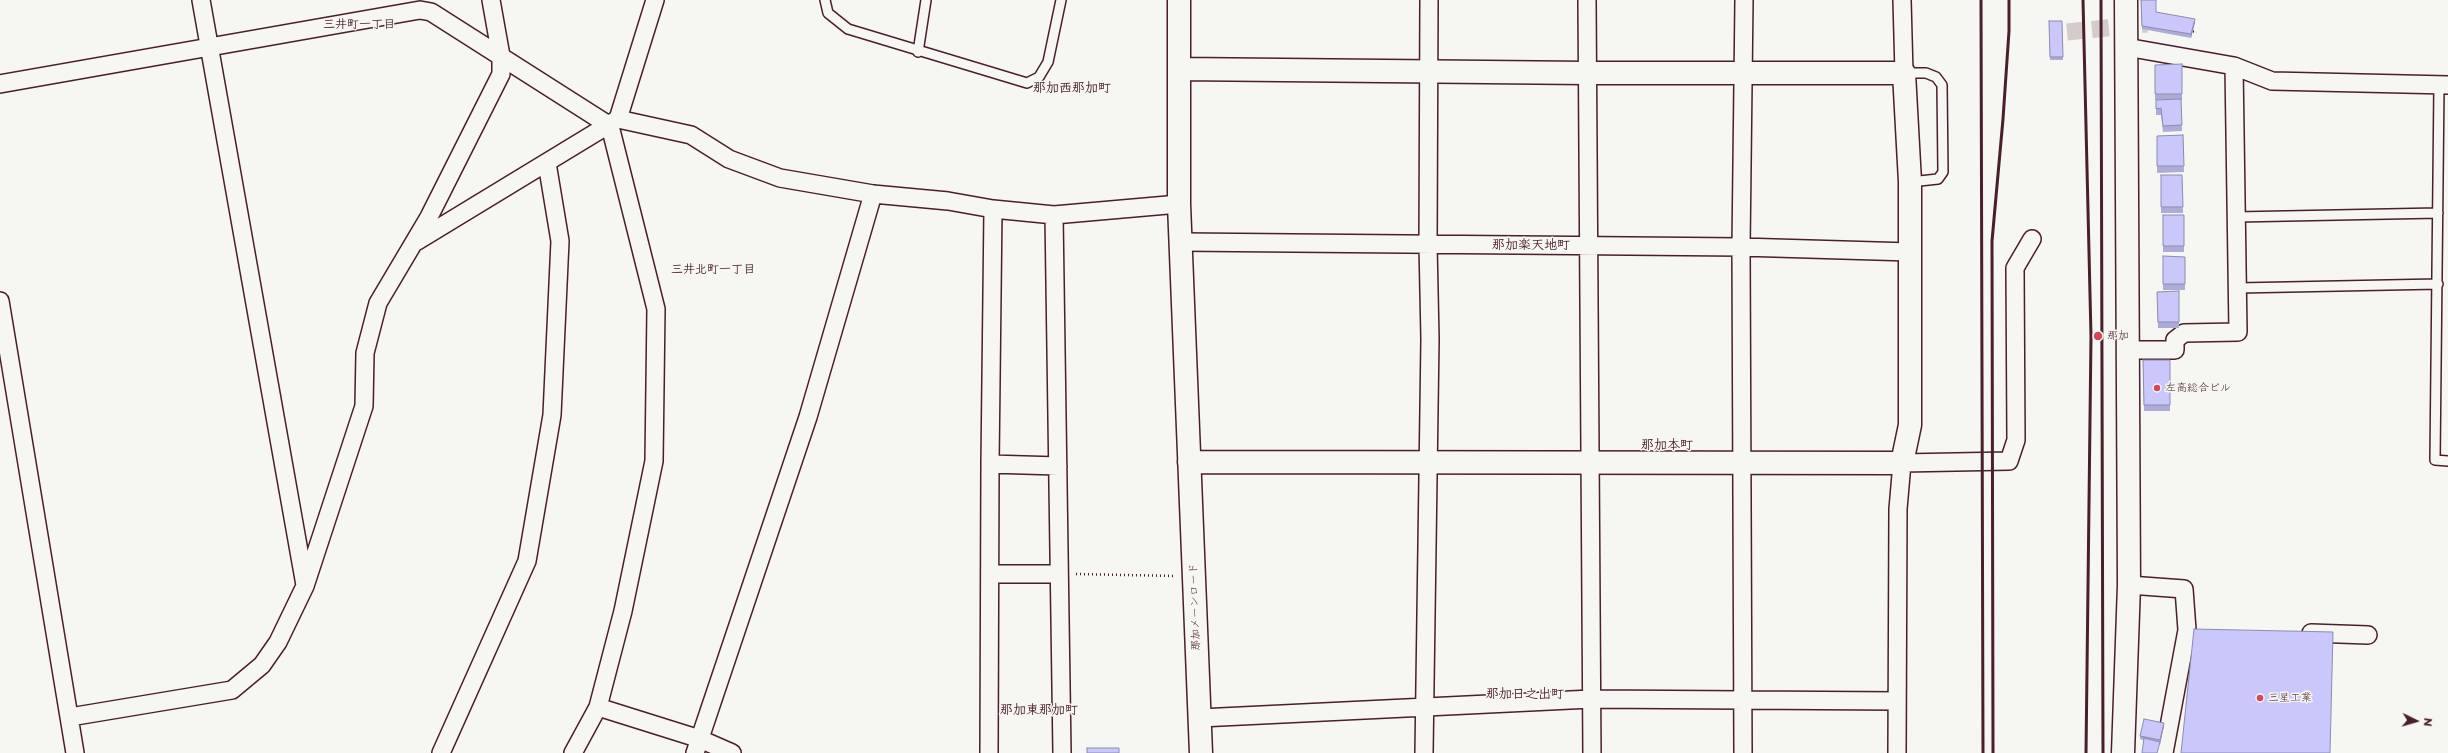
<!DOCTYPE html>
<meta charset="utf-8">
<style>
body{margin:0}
#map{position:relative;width:2448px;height:753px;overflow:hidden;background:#f6f6f2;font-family:"Playpen Sans",sans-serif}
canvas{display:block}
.north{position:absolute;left:2396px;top:701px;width:40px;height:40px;-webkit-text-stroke:3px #f6f6f2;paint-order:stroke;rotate:95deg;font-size:11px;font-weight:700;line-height:16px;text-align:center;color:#4a1f2b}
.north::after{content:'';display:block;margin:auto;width:14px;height:18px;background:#4a1f2b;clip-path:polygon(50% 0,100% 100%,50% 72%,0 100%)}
</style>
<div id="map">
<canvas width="2448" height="753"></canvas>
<div class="north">N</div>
</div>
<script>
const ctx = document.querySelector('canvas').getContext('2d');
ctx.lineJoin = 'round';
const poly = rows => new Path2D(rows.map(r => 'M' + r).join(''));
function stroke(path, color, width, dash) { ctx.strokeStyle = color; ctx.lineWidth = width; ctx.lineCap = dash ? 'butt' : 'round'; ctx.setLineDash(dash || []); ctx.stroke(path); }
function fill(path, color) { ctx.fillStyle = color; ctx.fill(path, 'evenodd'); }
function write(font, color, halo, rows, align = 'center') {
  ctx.font = font + ' "Playpen Sans","Klee One",sans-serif'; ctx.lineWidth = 3; ctx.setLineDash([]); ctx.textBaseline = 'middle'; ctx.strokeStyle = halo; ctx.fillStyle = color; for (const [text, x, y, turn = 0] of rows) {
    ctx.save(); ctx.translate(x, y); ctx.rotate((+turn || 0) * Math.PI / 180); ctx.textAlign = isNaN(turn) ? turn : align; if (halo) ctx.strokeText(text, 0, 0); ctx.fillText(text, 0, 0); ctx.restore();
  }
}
const streetTunnel = poly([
 [2067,32,2147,24]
]);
const path = poly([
 [2189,31,2197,32],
 [1076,574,1175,576]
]);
const lane = poly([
 [825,0,828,13,848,29,1027,83,1039,77,1048,62,1061,0],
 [918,52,926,0],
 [1904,73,1926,73,1936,77,1942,85,1943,172,1938,179,1910,182],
 [2439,85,2435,460,2448,461],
 [2236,217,2438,213],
 [2238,288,2438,284]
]);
const street = poly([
 [201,0,305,585],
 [1587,0,1592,753],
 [1902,0,1904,73],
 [2126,47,2234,66,2272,81,2448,85],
 [0,84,420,10,431,12,610,126,656,309,654,461,623,611,598,707,573,753],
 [618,119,691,135,729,159,780,178,873,194,948,201,993,209,1054,215,1179,204],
 [1054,215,1062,753],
 [1181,242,1741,247,1910,252],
 [414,243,618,119,655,0],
 [0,301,75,753],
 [2128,350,2175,350,2175,340,2184,333,2238,332,2234,66],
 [990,464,993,209],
 [990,574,1059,574],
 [2129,585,2184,589,2187,630,2164,753],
 [2311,633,2368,635],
 [598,707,700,739,732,753],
 [70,717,232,690,262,665,278,642,305,586,364,406,365,353,378,303,429,217,501,74,501,56,491,0],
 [1200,718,1591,699,1897,701],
 [441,753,527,561,552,415,560,241,547,163],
 [695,753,808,417,873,194],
 [989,753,990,464,1058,466],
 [1424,753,1430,339,1428,244,1429,0],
 [1743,753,1741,247,1744,0],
 [1897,753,1898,509,1902,463,2009,461,2016,440,2015,268,2032,239]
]);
const secondary = poly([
 [1179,0,1179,204,1201,753],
 [1180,69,1587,73,1904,73,1910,182,1910,425,1902,463,1189,462],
 [2123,753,2129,585,2126,0]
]);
const rail = poly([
 [1981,0,1983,753],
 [2083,0,2091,336,2086,753],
 [2101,0,2103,753],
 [1993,753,1992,241,2003,119,2009,31,2009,0]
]);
const wall = poly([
 [2141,0,2156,12,2195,22,2191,38,2142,29],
 [2049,21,2062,21,2063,60,2050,60],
 [2182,64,2182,100,2181,100,2182,131,2163,132,2161,115,2156,115,2156,100,2163,100,2155,100,2155,65],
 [2183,135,2184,172,2157,173,2157,136],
 [2161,175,2182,175,2183,213,2161,213],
 [2163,215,2184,215,2184,252,2163,252],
 [2163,256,2185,257,2185,290,2163,290],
 [2179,291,2179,328,2158,328,2157,292],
 [2143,360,2170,360,2170,411,2144,411],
 [2164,726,2160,745,2140,739,2140,736]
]);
const shadedWall = poly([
 [2195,19,2195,22,2191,38,2191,34],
 [2164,723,2164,726,2160,743,2160,740]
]);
const building = poly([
 [2141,0,2156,0,2156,12,2195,19,2191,34,2142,26,2141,0],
 [2049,21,2062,21,2063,57,2050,57,2049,21],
 [2182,64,2182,94,2155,94,2155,65,2182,64],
 [2181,99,2182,125,2163,126,2161,108,2156,109,2156,100,2181,99],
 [2183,135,2184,166,2157,166,2157,136,2183,135],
 [2161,175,2182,175,2183,207,2161,207,2161,175],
 [2163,215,2184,215,2184,246,2163,246,2163,215],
 [2163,256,2185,257,2185,284,2163,284,2163,256],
 [2179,291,2179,322,2158,322,2157,292,2179,291],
 [2143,360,2170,360,2170,405,2144,405,2143,360],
 [2194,629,2333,632,2330,753,2181,753,2194,629],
 [2144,719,2164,723,2160,740,2140,736,2144,719],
 [2144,738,2160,742,2157,753,2142,753,2144,738],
 [1087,748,1119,748,1119,753,1087,753,1087,748]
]);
const markers = [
 [2098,336,5,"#d1495b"],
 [2157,388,4,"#d1495b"],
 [2260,698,4,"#d1495b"]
];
const poiNames = [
 ["那加",2107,336],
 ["左高総合ビル",2165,388],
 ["三星工業",2268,698]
];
const streetNames = [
 ["那加メーンロード",1195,607,-92]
];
const neighbourhoodNames = [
 ["三井町一丁目",359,25],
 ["三井北町一丁目",713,270]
];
const quarterNames = [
 ["那加西那加町",1072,88],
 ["那加楽天地町",1531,245],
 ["那加本町",1667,445],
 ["那加日之出町",1525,694],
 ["那加東那加町",1039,710]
];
stroke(streetTunnel, '#d4cbca', 17, [17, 8]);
stroke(lane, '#4a1f2b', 12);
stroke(street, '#4a1f2b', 20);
stroke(secondary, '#4a1f2b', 25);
stroke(path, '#4a1f2b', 2.5, [1, 3]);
stroke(lane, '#f6f6f2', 9);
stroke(street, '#f6f6f2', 17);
stroke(secondary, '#f6f6f2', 22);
stroke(rail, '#4a1f2b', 3);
fill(wall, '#aeacd7');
fill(shadedWall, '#8d8caf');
fill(building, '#cac8fa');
stroke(building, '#8d8caf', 1);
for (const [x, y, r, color] of markers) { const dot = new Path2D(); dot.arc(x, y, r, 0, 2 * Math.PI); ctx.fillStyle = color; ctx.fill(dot); stroke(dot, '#f6f6f2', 1.5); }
write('11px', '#4a1f2b', '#f6f6f2', poiNames, 'left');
write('11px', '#4a1f2b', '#f6f6f2', streetNames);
write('bold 12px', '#4a1f2b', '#f6f6f2', neighbourhoodNames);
write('bold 13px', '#4a1f2b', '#f6f6f2', quarterNames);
</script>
